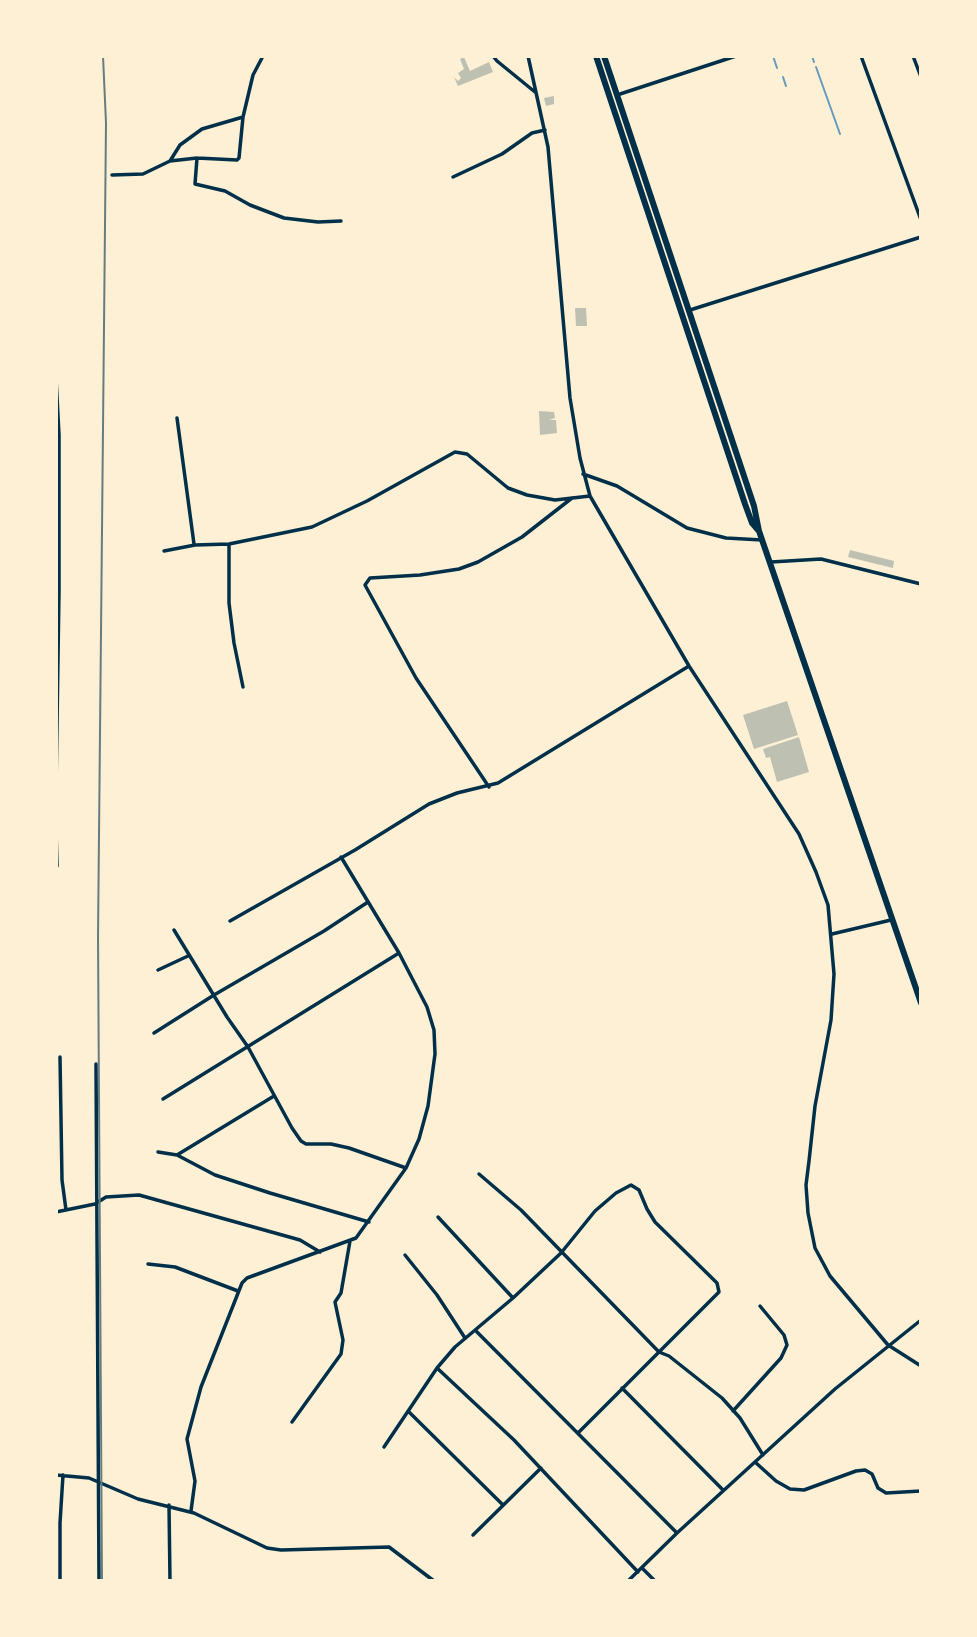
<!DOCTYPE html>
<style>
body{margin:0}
#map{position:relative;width:977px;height:1637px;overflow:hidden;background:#fdf0d5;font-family:"IBM Plex Sans",sans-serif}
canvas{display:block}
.frame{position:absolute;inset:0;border:58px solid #fdf0d5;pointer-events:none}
</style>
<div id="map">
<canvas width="977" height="1637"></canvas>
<div class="frame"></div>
</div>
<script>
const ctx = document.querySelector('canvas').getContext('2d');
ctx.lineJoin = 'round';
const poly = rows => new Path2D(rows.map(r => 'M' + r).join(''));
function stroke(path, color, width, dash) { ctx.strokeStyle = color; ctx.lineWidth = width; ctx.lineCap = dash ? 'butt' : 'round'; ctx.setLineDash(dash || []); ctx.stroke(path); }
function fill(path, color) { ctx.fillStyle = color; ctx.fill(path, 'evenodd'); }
const stream = poly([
 [773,56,777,68],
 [812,56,814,62],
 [816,67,840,134],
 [783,77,786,86]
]);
const building = poly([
 [464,57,470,71,489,62,493,72,458,86,454,77,458,81,461,78,458,73,464,69,460,59],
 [554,96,554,104,546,106,544,98],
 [575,308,586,308,587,326,576,326],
 [539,411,554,412,555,418,549,420,556,420,557,433,540,435],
 [850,550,894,561,893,568,848,557],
 [787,701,798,735,754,749,743,715],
 [799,737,809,772,777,782,770,757,766,758,763,749]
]);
const minor = poly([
 [493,56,497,61,535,92],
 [528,56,548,147,570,398,580,458,590,496,689,666,799,834,816,872,828,905,834,974,831,1020,815,1106,809,1161,806,1185,808,1213,815,1248,830,1276,888,1345,921,1366],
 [861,56,921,220],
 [913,56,921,77],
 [617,95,736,56],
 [197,158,195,184,225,191,250,205,284,218,318,222,341,221],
 [170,161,180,145,202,129,243,117],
 [112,175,143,174,170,161,197,158,237,160,239,158,243,117,253,75,263,56],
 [453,177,502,154,532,133,545,130],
 [690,310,921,237],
 [56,378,59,435,59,591,56,790],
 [177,418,194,544],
 [583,474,617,486,687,528,726,538,762,540],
 [229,544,229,603,234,643,243,687],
 [164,551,195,545,229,544,312,527,367,501,455,452,467,454,508,488,527,495,555,500,590,496],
 [771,562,821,559,921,584],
 [489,787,416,678,365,585,370,578,420,575,459,569,478,562,522,537,572,498],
 [56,829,57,866],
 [230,921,355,850,429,804,457,793,498,783,689,666],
 [174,930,227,1017,248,1047,292,1128,301,1141,306,1144,331,1144,349,1148,406,1168],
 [832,934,891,920],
 [158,970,188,956],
 [154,1033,214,995,324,931,368,902],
 [60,1057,62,1180,66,1210],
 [96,1064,99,1581],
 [163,1099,399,953],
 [158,1152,177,1155,274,1096],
 [177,1155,215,1175,270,1193,369,1222],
 [479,1174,521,1210,659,1352,669,1356,722,1398,740,1418,763,1455],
 [56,1212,95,1204,106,1197,139,1195,300,1240,320,1252],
 [438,1217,513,1298],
 [405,1255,437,1295,465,1338],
 [148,1264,175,1267,238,1291],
 [476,1331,677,1533],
 [437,1368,514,1440,638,1572],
 [622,1388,723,1490],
 [408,1411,503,1505],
 [733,1411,781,1358,787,1345,784,1335,760,1306],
 [292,1422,341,1354,343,1340,335,1302,341,1293,350,1241],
 [384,1447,437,1368,455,1347,513,1298,561,1253,595,1211,616,1193,631,1185,639,1190,647,1209,655,1222,717,1283,719,1292,578,1433],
 [755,1462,776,1481,790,1489,804,1490,856,1471,865,1470,872,1474,878,1488,886,1493,921,1491],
 [56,1475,89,1478,138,1499,194,1513,267,1548,281,1550,389,1547,434,1581],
 [169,1505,170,1581],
 [191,1511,195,1481,187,1439,201,1387,242,1283,247,1278,356,1238,406,1168,419,1139,428,1106,435,1054,434,1030,427,1007,399,953,341,857],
 [473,1535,541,1468],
 [642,1568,655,1581],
 [60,1581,60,1523,63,1475],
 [628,1581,677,1533,835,1389,921,1320]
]);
const trunk = poly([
 [596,56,745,504,752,523,758,530],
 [604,56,754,506,759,531,921,1003]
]);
const rail = poly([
 [102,1581,98,936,106,123,103,56]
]);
stroke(stream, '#669bbc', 2);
fill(building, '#bec0b2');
stroke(minor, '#003049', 3.5);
stroke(trunk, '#003049', 6);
stroke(rail, '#657d81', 2);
</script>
